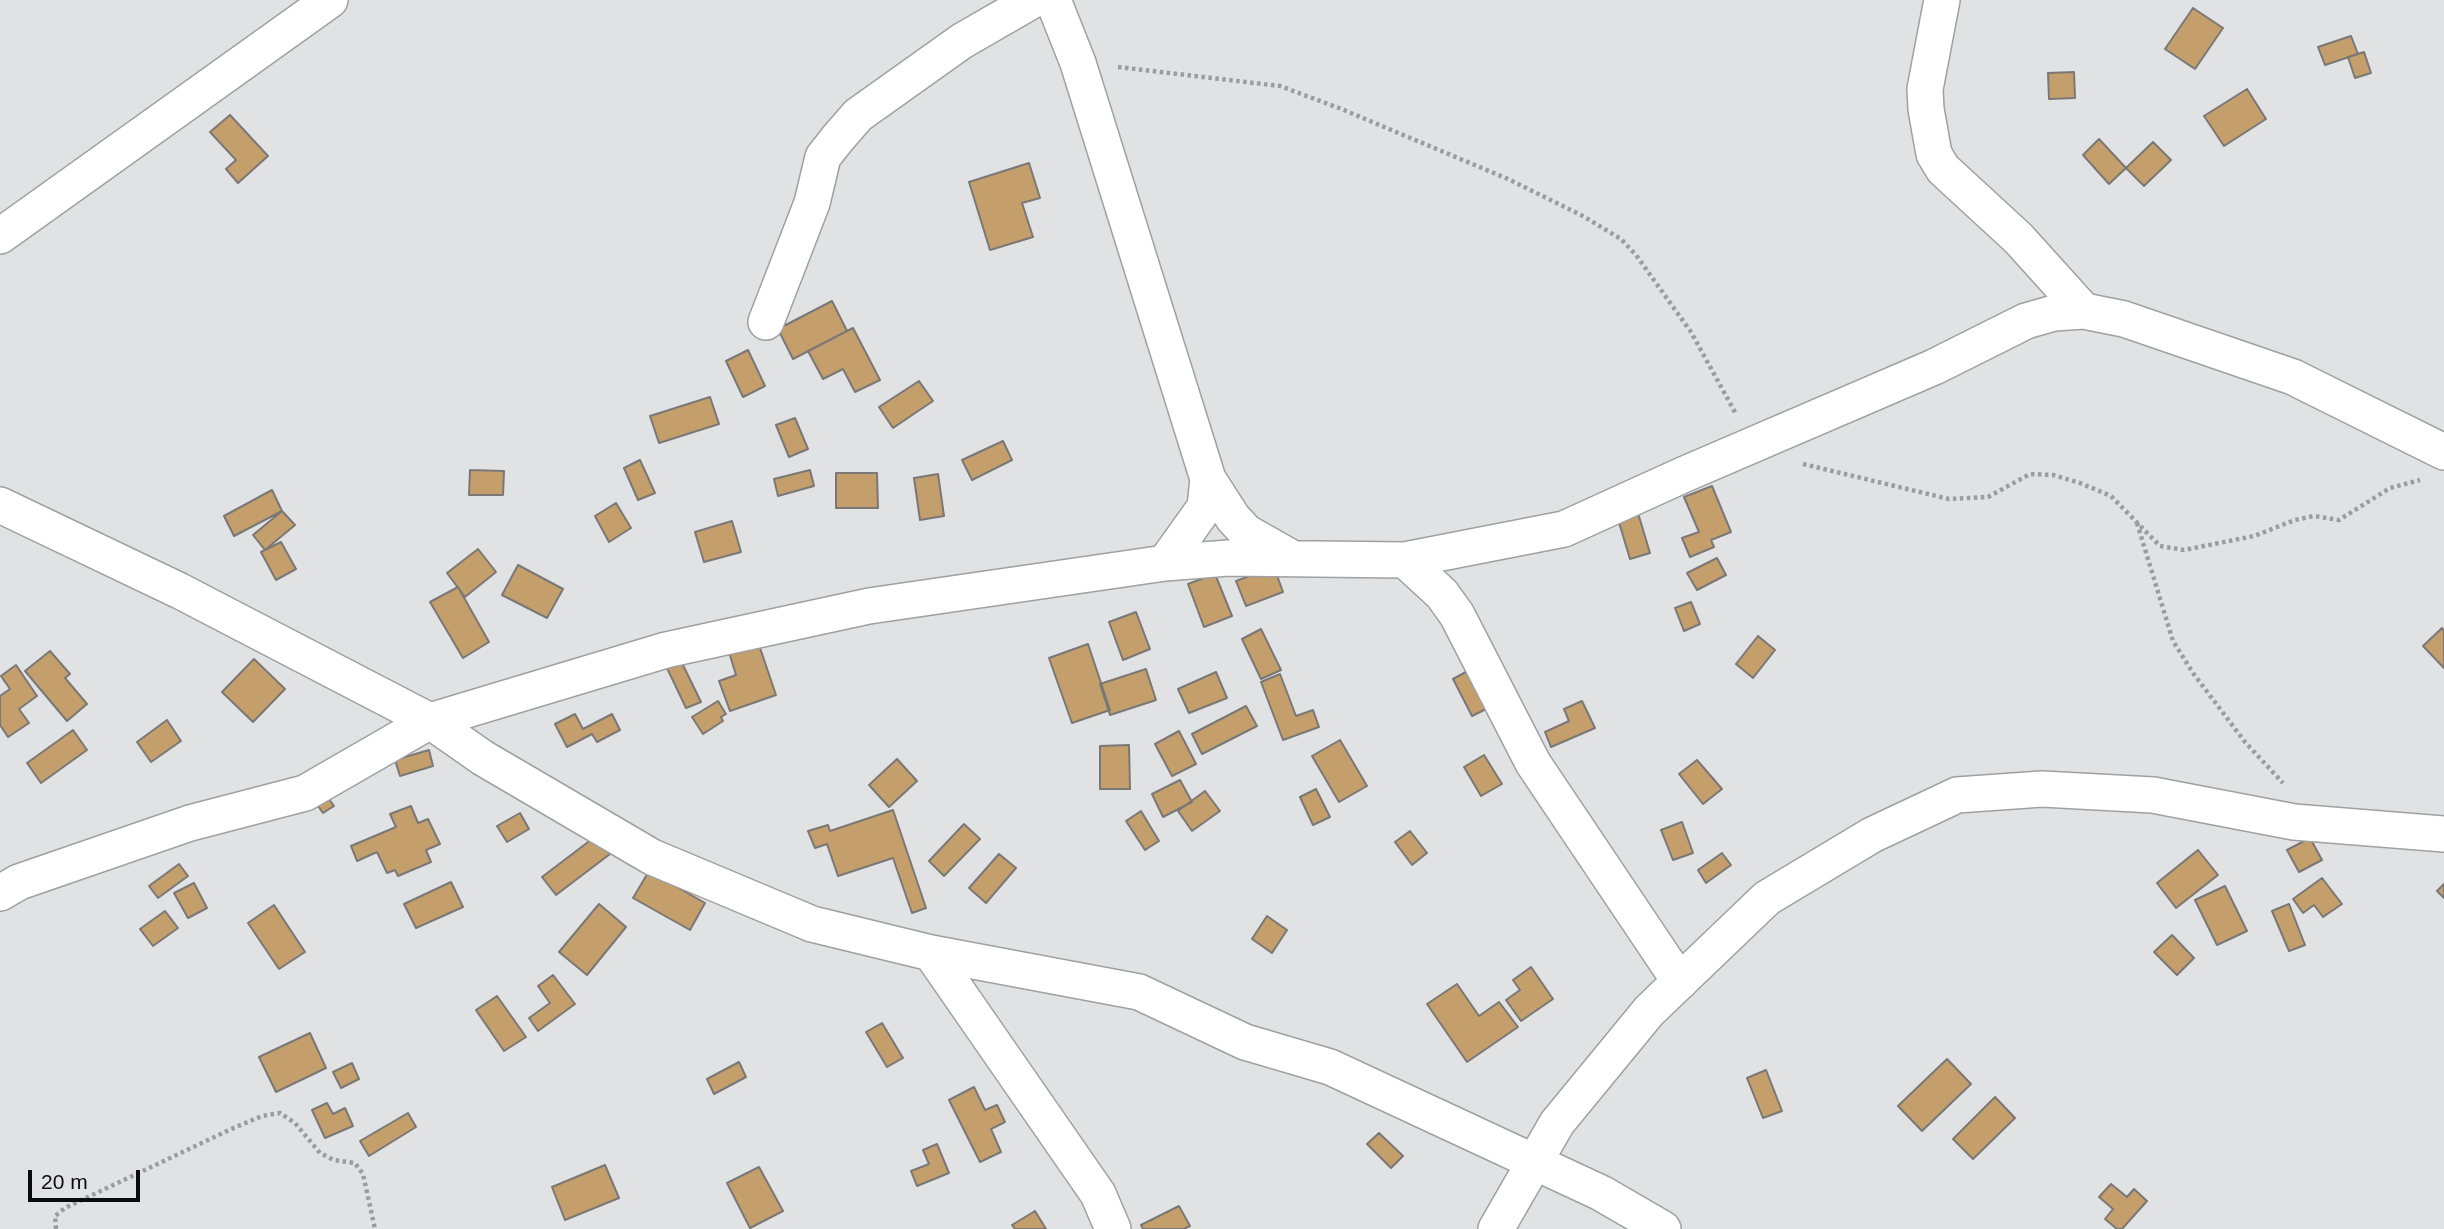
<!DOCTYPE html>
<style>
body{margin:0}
#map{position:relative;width:2444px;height:1229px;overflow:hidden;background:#e1e2e4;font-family:Helvetica,sans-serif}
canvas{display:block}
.scale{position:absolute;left:28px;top:1170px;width:112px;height:32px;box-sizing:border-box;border:4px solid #0b0b0c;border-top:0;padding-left:9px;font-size:21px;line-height:24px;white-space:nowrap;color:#0b0b0c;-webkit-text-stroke:5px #e1e2e4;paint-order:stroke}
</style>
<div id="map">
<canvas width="2444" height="1229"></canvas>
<div class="scale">20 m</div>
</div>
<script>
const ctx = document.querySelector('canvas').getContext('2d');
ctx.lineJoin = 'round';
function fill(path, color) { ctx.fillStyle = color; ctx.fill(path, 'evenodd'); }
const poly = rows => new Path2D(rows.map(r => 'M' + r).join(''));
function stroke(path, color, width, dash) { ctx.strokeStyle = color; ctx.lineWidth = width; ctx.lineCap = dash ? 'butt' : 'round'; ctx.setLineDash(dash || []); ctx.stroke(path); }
const building = poly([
 [2193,8,2223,28,2195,69,2165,49,2193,8],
 [2351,36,2358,54,2325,65,2318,47,2351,36],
 [2364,52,2371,73,2355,78,2348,57,2364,52],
 [2074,72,2075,98,2049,99,2048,73,2074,72],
 [2247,89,2266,119,2224,146,2204,116,2247,89],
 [230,115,268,156,238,183,226,169,236,160,210,132,230,115],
 [2099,139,2126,168,2109,184,2083,155,2099,139],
 [2153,142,2171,160,2144,186,2126,168,2153,142],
 [1029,163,1040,198,1022,203,1033,237,990,250,969,182,1029,163],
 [832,301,847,331,793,359,778,329,832,301],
 [853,328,880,380,855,392,843,369,823,379,808,351,853,328],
 [748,350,765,386,743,397,726,361,748,350],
 [919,381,933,401,893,428,879,407,919,381],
 [710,397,719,424,659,443,650,416,710,397],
 [795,418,808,449,789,457,776,425,795,418],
 [1003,441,1012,460,972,480,962,460,1003,441],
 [640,460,655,493,638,500,624,468,640,460],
 [470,470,504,471,503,495,469,495,470,470],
 [810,470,814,486,778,496,774,479,810,470],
 [836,473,877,473,878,508,836,508,836,473],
 [938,474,944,516,920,520,914,478,938,474],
 [1712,486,1731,532,1711,540,1714,547,1690,557,1682,538,1699,532,1684,497,1712,486],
 [272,490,282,511,234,536,224,516,272,490],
 [616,503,631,528,609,542,595,516,616,503],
 [282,511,295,525,265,550,253,535,282,511],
 [1638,513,1650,553,1630,559,1618,519,1638,513],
 [732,521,741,552,704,562,695,532,732,521],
 [281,542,296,569,276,580,261,552,281,542],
 [478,549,496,572,465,597,447,573,478,549],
 [1717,558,1726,575,1697,590,1687,573,1717,558],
 [518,565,563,589,547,618,502,595,518,565],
 [1274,567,1283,592,1246,606,1236,581,1274,567],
 [1215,574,1232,616,1204,627,1188,584,1215,574],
 [458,587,489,642,463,658,430,602,458,587],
 [1691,602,1700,624,1684,631,1675,608,1691,602],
 [1136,612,1150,649,1123,660,1109,622,1136,612],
 [2442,628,2444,631,2444,668,2423,646,2442,628],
 [1261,629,1281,670,1261,679,1242,639,1261,629],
 [1758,636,1775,650,1753,678,1736,664,1758,636],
 [758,642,776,695,730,711,719,681,736,675,729,652,758,642],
 [1088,644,1110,710,1072,723,1049,658,1088,644],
 [50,651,70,674,65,678,87,704,67,721,25,671,50,651],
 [254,659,285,689,253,722,222,692,254,659],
 [681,661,701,702,686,708,667,668,681,661],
 [16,665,37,696,19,709,29,723,8,737,0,725,0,696,10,689,1,676,16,665],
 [1475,667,1494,705,1472,716,1453,679,1475,667],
 [1146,669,1156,700,1110,715,1100,684,1146,669],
 [1216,672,1227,698,1189,713,1178,689,1216,672],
 [1280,674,1296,716,1313,710,1319,727,1283,740,1261,682,1280,674],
 [718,701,726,714,721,717,723,721,703,734,692,717,718,701],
 [1582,701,1595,728,1551,747,1545,732,1569,721,1564,709,1582,701],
 [1246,706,1257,726,1202,754,1192,734,1246,706],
 [575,714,583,729,612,714,620,730,597,742,592,734,567,747,555,724,575,714],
 [167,720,181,741,151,762,137,742,167,720],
 [73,730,87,750,41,783,27,763,73,730],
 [1179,731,1196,764,1172,776,1155,744,1179,731],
 [1340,740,1367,786,1339,802,1312,756,1340,740],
 [1129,745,1130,789,1100,789,1100,746,1129,745],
 [429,750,433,766,400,776,395,760,429,750],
 [1484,755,1502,784,1481,796,1464,767,1484,755],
 [897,759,917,781,889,807,869,785,897,759],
 [1697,760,1722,789,1703,804,1679,774,1697,760],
 [1180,780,1192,802,1163,817,1152,794,1180,780],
 [1316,789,1330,817,1313,825,1300,797,1316,789],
 [1205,791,1220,811,1192,831,1178,811,1205,791],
 [324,792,334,806,323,813,313,799,324,792],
 [411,806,418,823,428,819,440,844,426,850,431,862,398,876,395,870,387,873,377,852,357,861,351,846,396,827,390,814,411,806],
 [893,810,926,908,912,913,893,858,838,876,827,844,815,848,808,831,828,825,830,831,893,810],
 [1141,811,1159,841,1145,850,1126,821,1141,811],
 [520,813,529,829,507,842,497,826,520,813],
 [1682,822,1693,853,1673,860,1661,830,1682,822],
 [964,824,980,839,944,876,929,861,964,824],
 [1410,831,1427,853,1412,865,1395,842,1410,831],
 [596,836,610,854,556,895,542,877,596,836],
 [2310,838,2322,860,2299,872,2287,850,2310,838],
 [2198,850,2218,875,2176,908,2157,883,2198,850],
 [1722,853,1731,865,1706,883,1698,870,1722,853],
 [999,854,1016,868,986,903,969,888,999,854],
 [179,864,188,876,158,898,149,886,179,864],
 [649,871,705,903,690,930,633,898,649,871],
 [2322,878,2342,904,2323,917,2314,905,2303,913,2293,899,2322,878],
 [451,882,463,907,416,928,404,904,451,882],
 [194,883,207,908,188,918,174,893,194,883],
 [2444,884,2444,898,2437,891,2444,884],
 [2225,886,2247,931,2217,945,2195,900,2225,886],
 [599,904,626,927,587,975,559,952,599,904],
 [2289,904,2305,945,2289,951,2272,911,2289,904],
 [274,905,305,952,279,969,248,923,274,905],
 [165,911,178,928,153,946,140,929,165,911],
 [1267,916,1287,930,1272,953,1252,939,1267,916],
 [2172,935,2194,958,2177,975,2154,952,2172,935],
 [1531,967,1553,999,1521,1021,1506,1000,1520,990,1513,980,1531,967],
 [553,975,575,1004,538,1031,529,1018,550,1003,538,986,553,975],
 [1457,984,1479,1016,1499,1002,1518,1027,1467,1062,1427,1004,1457,984],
 [497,996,526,1037,504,1051,476,1010,497,996],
 [882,1023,903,1058,887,1067,866,1032,882,1023],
 [310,1033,326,1068,276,1092,259,1057,310,1033],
 [1947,1059,1971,1084,1922,1131,1898,1106,1947,1059],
 [739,1062,746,1077,714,1094,707,1079,739,1062],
 [352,1063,359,1079,341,1088,333,1072,352,1063],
 [1766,1070,1782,1111,1763,1118,1747,1078,1766,1070],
 [974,1087,985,1110,997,1105,1005,1122,991,1129,1001,1152,980,1162,949,1100,974,1087],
 [1995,1097,2015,1118,1973,1159,1953,1139,1995,1097],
 [327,1103,333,1114,345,1108,353,1126,325,1138,312,1110,327,1103],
 [408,1113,416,1127,369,1156,360,1141,408,1113],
 [1379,1133,1403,1156,1391,1168,1367,1144,1379,1133],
 [937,1144,949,1173,917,1186,911,1171,929,1164,923,1150,937,1144],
 [605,1165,619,1198,565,1220,552,1187,605,1165],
 [759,1167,783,1211,750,1228,727,1183,759,1167],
 [2111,1184,2127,1197,2134,1189,2147,1201,2122,1229,2117,1229,2105,1219,2113,1209,2099,1197,2111,1184],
 [1179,1206,1190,1226,1184,1229,1143,1229,1141,1225,1179,1206],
 [1035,1211,1046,1229,1015,1229,1012,1225,1035,1211]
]);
const path = poly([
 [1118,67,1280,86,1339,108,1508,179,1583,216,1621,239,1636,255,1691,332,1736,414],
 [1803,464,1949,499,1988,497,2030,474,2053,475,2080,483,2111,496,2160,546,2184,550,2254,536,2295,520,2314,516,2339,520,2390,488,2420,480],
 [2137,523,2173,641,2193,673,2245,742,2283,783],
 [56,1229,55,1216,65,1208,229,1130,262,1116,280,1113,295,1123,320,1153,334,1160,355,1163,363,1174,375,1229]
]);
const minor = poly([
 [1053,0,1078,63,1208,479,1205,507,1165,563],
 [1942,0,1925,89,1926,109,1934,154,1943,169,2018,238,2084,311],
 [0,236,330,0],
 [766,322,812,203,823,157,838,138,858,115,962,41,1033,0],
 [1208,479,1233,518,1246,532,1290,557],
 [0,505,180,591,430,721,483,758,652,857,812,924,931,953,1139,992,1245,1042,1330,1067,1601,1193,1663,1229],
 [1405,560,1442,594,1457,615,1533,763,1680,982],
 [0,893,19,882,190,823,305,793,430,721,666,650,869,606,1165,563,1228,558,1405,560,1564,529,1685,474,1934,367,2026,321,2054,313,2084,311,2124,319,2293,377,2444,452],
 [931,953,1098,1194,1113,1229],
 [1496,1229,1557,1123,1649,1011,1767,898,1872,835,1957,795,2042,789,2153,795,2294,822,2444,834]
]);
fill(building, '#c59f6b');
stroke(building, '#7a7876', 2);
stroke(minor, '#a0a0a2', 38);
stroke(path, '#9b9c9d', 4.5, [3.5, 3.5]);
stroke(minor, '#fff', 35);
</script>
